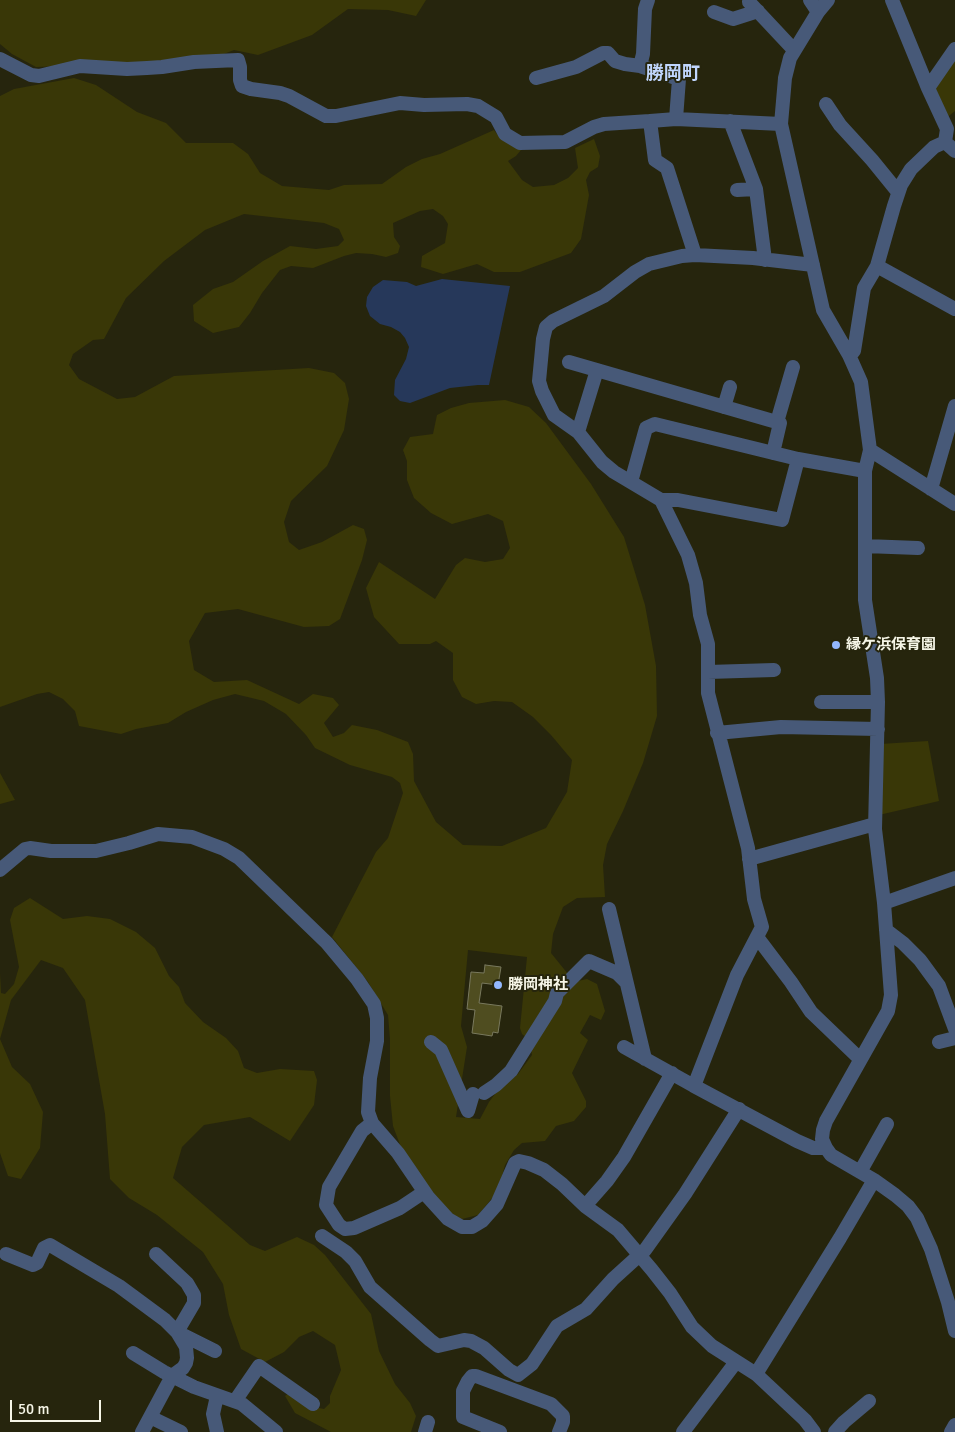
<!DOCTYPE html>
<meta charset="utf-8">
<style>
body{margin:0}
#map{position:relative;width:955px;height:1432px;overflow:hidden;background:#26250d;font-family:Signika,sans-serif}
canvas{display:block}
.scale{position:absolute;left:10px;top:1400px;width:91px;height:22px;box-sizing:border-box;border:2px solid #f6f6e7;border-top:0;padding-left:6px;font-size:15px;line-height:18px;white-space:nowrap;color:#f6f6e7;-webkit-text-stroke:4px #26250d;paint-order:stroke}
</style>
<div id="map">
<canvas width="955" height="1432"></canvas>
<div class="scale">50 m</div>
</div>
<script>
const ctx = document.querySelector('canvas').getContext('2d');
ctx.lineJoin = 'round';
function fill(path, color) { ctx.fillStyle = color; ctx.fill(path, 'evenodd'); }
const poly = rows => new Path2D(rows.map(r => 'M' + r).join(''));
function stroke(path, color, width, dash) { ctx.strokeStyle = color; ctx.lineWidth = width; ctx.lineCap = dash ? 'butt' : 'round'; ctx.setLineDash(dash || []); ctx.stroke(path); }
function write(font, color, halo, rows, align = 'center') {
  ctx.font = font + ' Signika,"Noto Sans JP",sans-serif'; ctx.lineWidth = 4; ctx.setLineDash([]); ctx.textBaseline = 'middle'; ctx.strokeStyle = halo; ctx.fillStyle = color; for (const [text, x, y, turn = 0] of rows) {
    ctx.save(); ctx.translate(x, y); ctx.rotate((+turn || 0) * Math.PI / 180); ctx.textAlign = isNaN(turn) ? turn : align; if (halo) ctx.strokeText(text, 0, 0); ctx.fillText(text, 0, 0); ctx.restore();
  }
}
const green = poly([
 [0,0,426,0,416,16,388,10,348,9,312,35,258,55,234,50,206,61,36,67,12,54,0,44],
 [955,52,955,111,945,119,930,87],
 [74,78,96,85,137,112,166,123,186,143,233,143,248,154,260,173,282,186,329,190,344,185,382,184,406,167,422,159,440,154,494,130,497,134,521,150,516,156,508,161,522,180,533,187,554,185,568,178,578,168,575,148,594,139,600,156,598,167,590,172,586,180,589,195,581,239,571,253,520,272,494,272,477,264,443,274,421,267,422,256,445,243,448,224,443,216,433,209,420,211,393,223,394,237,400,246,398,253,386,257,372,254,356,253,344,256,313,268,291,266,280,270,262,293,250,313,239,327,213,333,194,321,193,305,213,289,233,282,263,261,290,246,316,249,338,246,344,240,339,229,324,223,244,214,205,230,164,261,126,298,104,339,93,340,73,354,69,365,79,379,117,399,135,397,174,376,309,368,334,373,345,383,349,399,344,430,327,466,291,501,284,522,289,542,299,550,322,542,353,525,364,529,367,540,362,560,340,619,329,626,304,627,238,609,205,613,189,641,194,670,214,682,247,680,299,704,313,694,333,698,339,705,324,723,333,737,344,733,352,725,377,730,408,742,413,754,414,781,436,822,463,845,502,846,546,828,567,792,572,760,551,735,533,717,512,702,494,701,476,704,462,697,453,680,453,653,436,641,430,644,399,644,374,617,366,588,379,562,435,599,456,565,465,558,485,562,503,559,510,548,503,521,488,514,452,524,431,513,414,498,407,480,407,461,403,450,410,437,433,434,437,415,451,408,469,403,505,400,529,407,546,423,591,484,624,537,645,605,656,666,657,716,643,763,623,811,607,844,603,865,605,897,577,898,563,907,553,934,551,953,568,974,578,981,587,979,597,984,605,1011,601,1020,590,1015,580,1033,588,1040,572,1073,586,1101,586,1107,574,1121,556,1126,545,1141,522,1143,514,1150,505,1165,498,1191,478,1215,462,1219,455,1216,438,1203,402,1150,393,1126,390,1096,390,1039,388,1015,368,982,332,937,376,852,388,838,403,793,400,783,392,777,350,765,315,748,306,735,286,714,264,701,235,694,213,700,186,712,168,723,136,729,121,734,79,726,75,711,63,699,49,692,37,694,0,707,0,96,14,89],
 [468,950,527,957,520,1028,522,1034,529,1040,532,1055,518,1074,498,1090,489,1102,480,1119,456,1117,467,1047,461,1026],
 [928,741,939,801,879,815,880,744],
 [0,773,15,800,0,804],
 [30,898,63,919,87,916,110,919,136,932,155,948,169,976,179,987,185,1003,203,1022,226,1038,238,1051,244,1068,257,1073,280,1069,314,1071,317,1080,314,1105,290,1141,250,1117,204,1125,182,1147,173,1178,250,1245,265,1251,297,1237,314,1245,325,1255,371,1314,379,1351,395,1384,410,1403,416,1416,411,1432,331,1432,295,1413,285,1396,289,1393,314,1407,324,1409,330,1403,330,1396,341,1370,335,1345,313,1331,299,1337,284,1352,265,1362,241,1349,229,1315,223,1284,203,1252,157,1215,129,1198,110,1179,105,1114,85,1000,63,968,41,960,11,1000,0,1039,12,1067,30,1084,43,1112,40,1148,21,1179,8,1176,0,1153,0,973,1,993,5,994,14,984,19,967,10,920,14,908]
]);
const water = poly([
 [442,279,510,286,489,385,478,385,450,388,410,403,400,401,394,395,395,380,406,359,409,347,405,338,400,332,391,327,380,324,370,316,366,306,367,297,373,287,383,280,407,282,416,286]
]);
const building = poly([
 [485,965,501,967,498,985,482,983,479,1003,502,1006,498,1033,493,1032,492,1036,472,1033,475,1010,467,1009,471,972,484,973,485,965]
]);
const minor = poly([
 [648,0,645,9,643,54,640,66,679,79,676,119],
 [810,0,818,12,790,58,785,78,781,124,823,310,849,355,861,382,870,450,865,471,865,600,877,678,878,702,875,829,884,903,891,995,888,1011,826,1121,823,1130,822,1139,826,1148,831,1155,874,1180,895,1195,908,1206,917,1218,931,1249,948,1302,955,1331],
 [892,0,928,88,947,129,945,142],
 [749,2,794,50],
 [714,12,733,19,758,11],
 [818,12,828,0],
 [0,59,31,75,39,76,80,66,127,69,147,68,162,67,194,62,238,60,240,67,240,80,242,86,251,89,280,93,289,96,326,116,336,116,400,103,424,105,467,104,478,106,496,117,505,134,520,143,565,142,594,127,604,124,650,121],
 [536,78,576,67,603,53,608,53,615,61,625,64,640,66],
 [928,88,955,49],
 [826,104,840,125,872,160,898,192],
 [730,121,756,189,765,260],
 [737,190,756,189],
 [695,255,667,168,655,160,650,121,676,119,781,124],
 [813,265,753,258,695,255,682,256,649,264,635,272,604,296,553,321,546,327,543,339,539,381,542,391,554,415,578,432,602,462,614,472,661,500,688,555,696,583,700,615,708,644,708,693,748,848,754,899,762,927,737,975,694,1086,797,1141,813,1148,826,1148],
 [877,266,955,309],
 [849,355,854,351,864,288,877,266,894,206,901,185,911,169,934,147,945,142,955,151],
 [569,362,780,423,773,453],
 [724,407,730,387],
 [777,422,793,367],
 [578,432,597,370],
 [870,450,955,504],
 [631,482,646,428,655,424,798,459,865,471],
 [931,489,955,406],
 [661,500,678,500,782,520,798,459],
 [865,546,918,548],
 [708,672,774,670],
 [821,702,878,702],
 [717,733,781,727,878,729],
 [749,859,875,824],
 [0,870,25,849,30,848,51,851,96,851,129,843,158,834,192,837,224,849,239,858,327,943,357,979,374,1004,377,1018,377,1041,370,1078,368,1112,372,1123,398,1153,428,1197,448,1219,462,1227,472,1227,482,1221,497,1204,515,1163,519,1161,528,1163,544,1170,562,1184,585,1206,618,1230,652,1270,670,1293,692,1327,712,1346,756,1374,805,1420,814,1432],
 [884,903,955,878],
 [609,909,645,1059],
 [886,930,903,943,920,960,939,986,955,1029],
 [757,937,791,982,811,1012,860,1059],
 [431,1042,441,1050,468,1111,473,1094],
 [939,1042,955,1038],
 [624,1047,694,1086],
 [484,1093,496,1085,511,1071,555,1001,557,993,589,961,617,973,626,982],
 [372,1123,362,1131,329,1187,326,1205,339,1225,345,1229,354,1228,400,1208,424,1192],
 [860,1172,887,1124],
 [585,1206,607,1181,624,1157,672,1073],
 [322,1236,346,1252,355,1261,370,1287,430,1340,438,1346,464,1340,471,1341,484,1348,509,1370,518,1375,532,1364,557,1326,586,1309,613,1279,645,1250,685,1194,739,1109],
 [6,1254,33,1265,37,1263,44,1248,50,1245,119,1286,165,1320,177,1332,186,1347,187,1358,186,1363,183,1368,172,1376,142,1432],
 [156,1254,187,1283,194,1295,194,1303,177,1332,215,1351],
 [133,1353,164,1372,194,1387,242,1404,276,1432],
 [756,1374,840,1238,874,1180],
 [235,1401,259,1366,313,1404],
 [150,1417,181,1432],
 [217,1432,213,1414,217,1396],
 [425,1432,428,1422],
 [500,1432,463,1417,463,1391,468,1381,472,1376,476,1376,551,1404,563,1416,563,1422,559,1432],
 [683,1432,736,1362],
 [835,1432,844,1422,869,1401],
 [951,1432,955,1425]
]);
const markers = [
 [836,645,5,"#92b7fd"],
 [498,985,5,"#92b7fd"]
];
const poiNames = [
 ["縁ケ浜保育園",846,645],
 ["勝岡神社",508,985]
];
const quarterNames = [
 ["勝岡町",673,74]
];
fill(green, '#393707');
fill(water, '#26385a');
fill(building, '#4f4d20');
stroke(building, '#79795e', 1);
stroke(minor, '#475978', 14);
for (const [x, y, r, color] of markers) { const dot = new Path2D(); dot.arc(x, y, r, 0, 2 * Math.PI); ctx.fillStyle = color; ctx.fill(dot); stroke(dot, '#26250d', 2); }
write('bold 15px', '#f6f6e7', '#26250d', poiNames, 'left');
write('bold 18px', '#c0d6fd', '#26250d', quarterNames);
</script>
